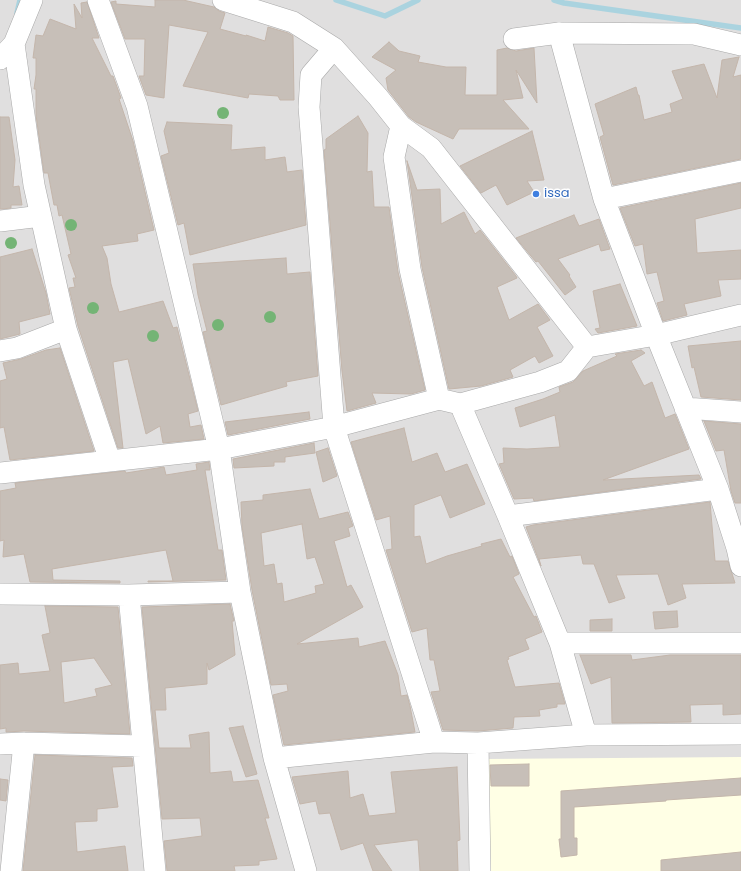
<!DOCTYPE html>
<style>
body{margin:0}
canvas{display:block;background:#f2efe9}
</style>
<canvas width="741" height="871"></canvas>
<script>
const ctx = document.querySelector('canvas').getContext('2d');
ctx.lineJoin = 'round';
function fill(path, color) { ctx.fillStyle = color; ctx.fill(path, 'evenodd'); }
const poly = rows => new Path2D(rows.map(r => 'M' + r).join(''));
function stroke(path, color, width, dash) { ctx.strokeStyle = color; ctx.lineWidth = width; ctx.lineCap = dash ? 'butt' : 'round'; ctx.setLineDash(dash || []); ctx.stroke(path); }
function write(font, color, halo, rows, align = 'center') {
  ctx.font = font + ' Poppins,sans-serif'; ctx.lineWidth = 3; ctx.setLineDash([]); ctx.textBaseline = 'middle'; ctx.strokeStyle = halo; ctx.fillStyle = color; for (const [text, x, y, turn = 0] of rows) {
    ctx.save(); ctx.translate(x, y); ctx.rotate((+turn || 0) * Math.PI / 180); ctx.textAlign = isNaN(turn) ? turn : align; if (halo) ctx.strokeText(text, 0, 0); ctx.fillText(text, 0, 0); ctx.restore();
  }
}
const residential = poly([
 [0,0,741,0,741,871,0,871]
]);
const education = poly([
 [741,757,741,871,486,871,484,759]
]);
const stream = poly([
 [336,0,385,16,418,0],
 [554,0,564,3,741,28],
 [17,13,20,0]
]);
const building = poly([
 [155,0,183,0,214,7,219,11,225,13,220,29,246,36,246,35,265,41,268,27,288,33,293,36,294,100,280,100,278,96,249,94,248,98,183,86,208,32,169,25,164,98,146,95,139,76,144,76,145,39,125,39,111,2,116,1,116,4,155,7,155,0],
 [87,2,99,38,92,38,111,76,113,76,121,98,119,99,133,141,154,230,137,234,138,241,102,246,107,258,111,284,119,312,163,301,173,328,177,327,198,411,188,414,190,427,201,425,204,439,163,443,160,426,146,434,128,359,113,362,123,448,118,448,78,326,69,288,75,287,73,278,76,278,68,255,71,254,62,215,59,216,57,205,54,205,48,173,44,173,36,115,36,89,34,89,36,75,36,58,33,58,36,35,43,36,50,19,76,29,74,4,82,18,81,3,87,2],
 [389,42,399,51,420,56,418,62,446,67,466,67,465,95,497,95,497,50,507,48,516,51,534,48,537,103,516,70,523,98,503,100,529,129,459,129,453,139,416,122,409,117,388,90,386,78,396,70,372,57,389,42],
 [739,57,733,77,741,75,741,159,613,185,600,137,604,135,595,104,636,87,638,95,639,95,644,120,672,112,670,104,683,99,672,71,704,64,717,98,722,60,739,57],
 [358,116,368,133,367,172,372,171,374,207,389,207,398,272,425,390,411,394,372,393,376,403,347,411,342,371,324,150,326,149,326,139,358,116],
 [0,117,9,117,15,160,13,187,19,186,22,205,11,205,11,208,2,209,0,209,0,117],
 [167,122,232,125,231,150,265,147,265,160,285,157,287,172,302,170,306,225,190,255,184,223,178,225,161,156,169,153,164,131,167,122],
 [532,131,544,180,527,181,534,192,507,205,496,185,481,193,460,166,532,131],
 [407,161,417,190,440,189,441,224,464,212,475,234,480,230,516,276,517,278,497,287,509,320,538,304,550,320,537,327,553,356,539,363,535,356,510,370,513,377,481,386,449,389,422,267,407,161],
 [741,183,741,208,695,219,697,253,741,250,741,279,718,280,721,296,684,304,687,315,663,321,657,303,664,301,657,272,647,274,643,244,635,246,620,208,741,183],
 [574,215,579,226,599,219,610,249,601,251,599,244,558,259,570,275,569,276,576,287,565,295,538,261,536,262,516,238,574,215],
 [32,249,46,293,50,314,19,322,20,334,0,339,0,257,32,249],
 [286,258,287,274,310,272,318,376,286,382,287,386,221,405,203,332,207,331,198,295,193,264,286,258],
 [620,284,637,326,598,333,595,329,600,328,593,291,620,284],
 [741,341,741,400,701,397,694,367,692,368,688,346,741,341],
 [60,348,94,451,10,460,4,427,0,428,0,381,7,379,3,363,21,359,46,350,60,348],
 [641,350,645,353,631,361,644,386,652,382,665,418,675,414,689,449,603,480,699,475,701,479,534,501,533,498,514,499,499,464,504,463,503,448,527,449,560,447,555,415,520,427,515,408,543,399,560,392,559,387,573,382,583,371,617,356,615,354,641,350],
 [309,412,310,419,228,435,225,422,309,412],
 [704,421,741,424,741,503,735,503,731,491,724,450,716,451,704,421],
 [404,428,412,462,437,453,445,472,467,464,485,504,450,518,441,495,414,505,414,537,420,536,426,564,447,556,482,546,481,544,501,539,510,557,512,556,519,574,513,577,534,617,536,616,542,632,525,639,529,649,508,657,509,659,507,660,515,687,559,683,565,704,557,704,557,707,539,710,540,716,514,717,513,728,478,731,443,730,431,692,440,691,434,660,430,660,427,628,412,632,386,550,392,549,390,516,376,520,351,442,404,428],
 [314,443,315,453,285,457,285,462,274,462,274,466,234,468,233,459,314,443],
 [328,448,337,476,323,482,316,452,328,448],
 [209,462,210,470,205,470,218,550,222,550,226,580,148,582,148,581,173,581,166,550,52,569,53,580,120,581,120,583,30,582,24,554,3,557,4,540,0,541,0,491,16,488,15,483,125,471,126,473,164,467,166,475,197,470,196,464,209,462],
 [310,489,319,519,348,512,353,526,348,528,350,536,334,541,347,587,351,585,363,607,297,644,358,638,359,647,385,641,398,675,401,696,407,695,410,706,415,732,284,745,273,695,288,691,287,684,271,685,252,590,242,526,241,502,263,500,263,495,310,489],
 [302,524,307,559,315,557,324,584,315,586,316,593,284,602,282,583,277,584,274,564,264,566,261,533,302,524],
 [710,502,715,561,728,561,735,583,682,584,686,598,668,605,658,574,616,575,625,598,609,603,594,564,583,564,581,555,539,559,541,566,526,527,533,525,710,502],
 [230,604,234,621,232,621,235,655,209,670,207,663,207,684,165,688,166,710,155,710,159,748,191,748,189,735,209,732,210,773,231,771,233,782,258,780,269,818,265,818,277,859,259,861,259,865,234,866,235,871,167,871,164,841,202,836,200,818,162,819,142,607,230,604],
 [45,606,118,607,130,734,24,731,6,732,6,728,0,729,0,665,18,663,19,674,50,671,42,635,50,633,45,606],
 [94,658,112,685,95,689,97,696,64,703,61,662,94,658],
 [677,611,678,627,655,629,653,612,677,611],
 [612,619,612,631,590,631,590,620,612,619],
 [580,655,631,655,632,660,670,655,741,655,741,714,723,715,723,704,690,705,691,722,612,723,611,677,591,684,580,655],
 [243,726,257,774,246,777,229,728,243,726],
 [35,755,132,758,133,766,112,767,118,807,97,809,97,821,75,822,77,852,125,846,128,871,23,871,35,755],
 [529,764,529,786,491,786,490,765,529,764],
 [457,767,460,840,457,841,458,871,420,871,418,840,414,840,374,845,392,871,373,871,363,843,341,850,330,813,319,814,316,801,300,804,292,777,348,771,350,798,363,794,369,816,396,813,391,772,457,767],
 [741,778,741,795,666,800,666,801,574,807,574,838,577,838,577,855,561,857,559,839,561,839,561,791,741,778],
 [0,779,8,780,6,801,0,800,0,779],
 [741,852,741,871,661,871,661,860,741,852]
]);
const street = poly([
 [98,0,137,106,219,449,240,592,274,758,306,871],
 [223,0,293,22,334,48],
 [559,33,604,199,656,335,718,489,737,548,741,566],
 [514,39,559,33,694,34,741,45],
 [14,44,34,185,66,329,110,461],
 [0,59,14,44,32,0],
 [401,126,431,148,587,347],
 [604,199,741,171],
 [0,221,41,216],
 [0,351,17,348,66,329],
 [460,404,508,516,560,643,586,735],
 [685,408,741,412],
 [0,473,219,449,334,427,439,399,460,404,540,382,568,371,587,347,656,335,741,315],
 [508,516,718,489],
 [0,594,129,595,240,592],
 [129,595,155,871],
 [560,643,741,643],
 [434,742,334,427,309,107,311,75,334,48,378,97,401,126,394,157,410,269,439,399],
 [478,743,480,871],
 [0,744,24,743,142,746],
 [274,758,434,742,478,743,586,735,741,734],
 [11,871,24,743]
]);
const trees = [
 [223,113],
 [71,225],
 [11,243],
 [93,308],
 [270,317],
 [218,325],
 [153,336]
];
const markers = [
 [536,194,4,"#3f7fe0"]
];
const shopNames = [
 ["issa",544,194]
];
fill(residential, '#e0dfdf');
fill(education, '#ffffe5');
stroke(stream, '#aad3df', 5.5);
fill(building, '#c7bfb8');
stroke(building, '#c4b6ab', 1);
stroke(street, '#a9a9a9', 22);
stroke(street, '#fff', 21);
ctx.fillStyle = '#74b475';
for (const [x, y] of trees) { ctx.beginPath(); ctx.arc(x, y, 6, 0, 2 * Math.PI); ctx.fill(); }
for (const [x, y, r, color] of markers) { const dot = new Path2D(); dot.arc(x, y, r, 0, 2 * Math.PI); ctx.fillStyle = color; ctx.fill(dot); stroke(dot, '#fff', 1.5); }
write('13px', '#366cbe', '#fff', shopNames, 'left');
</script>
